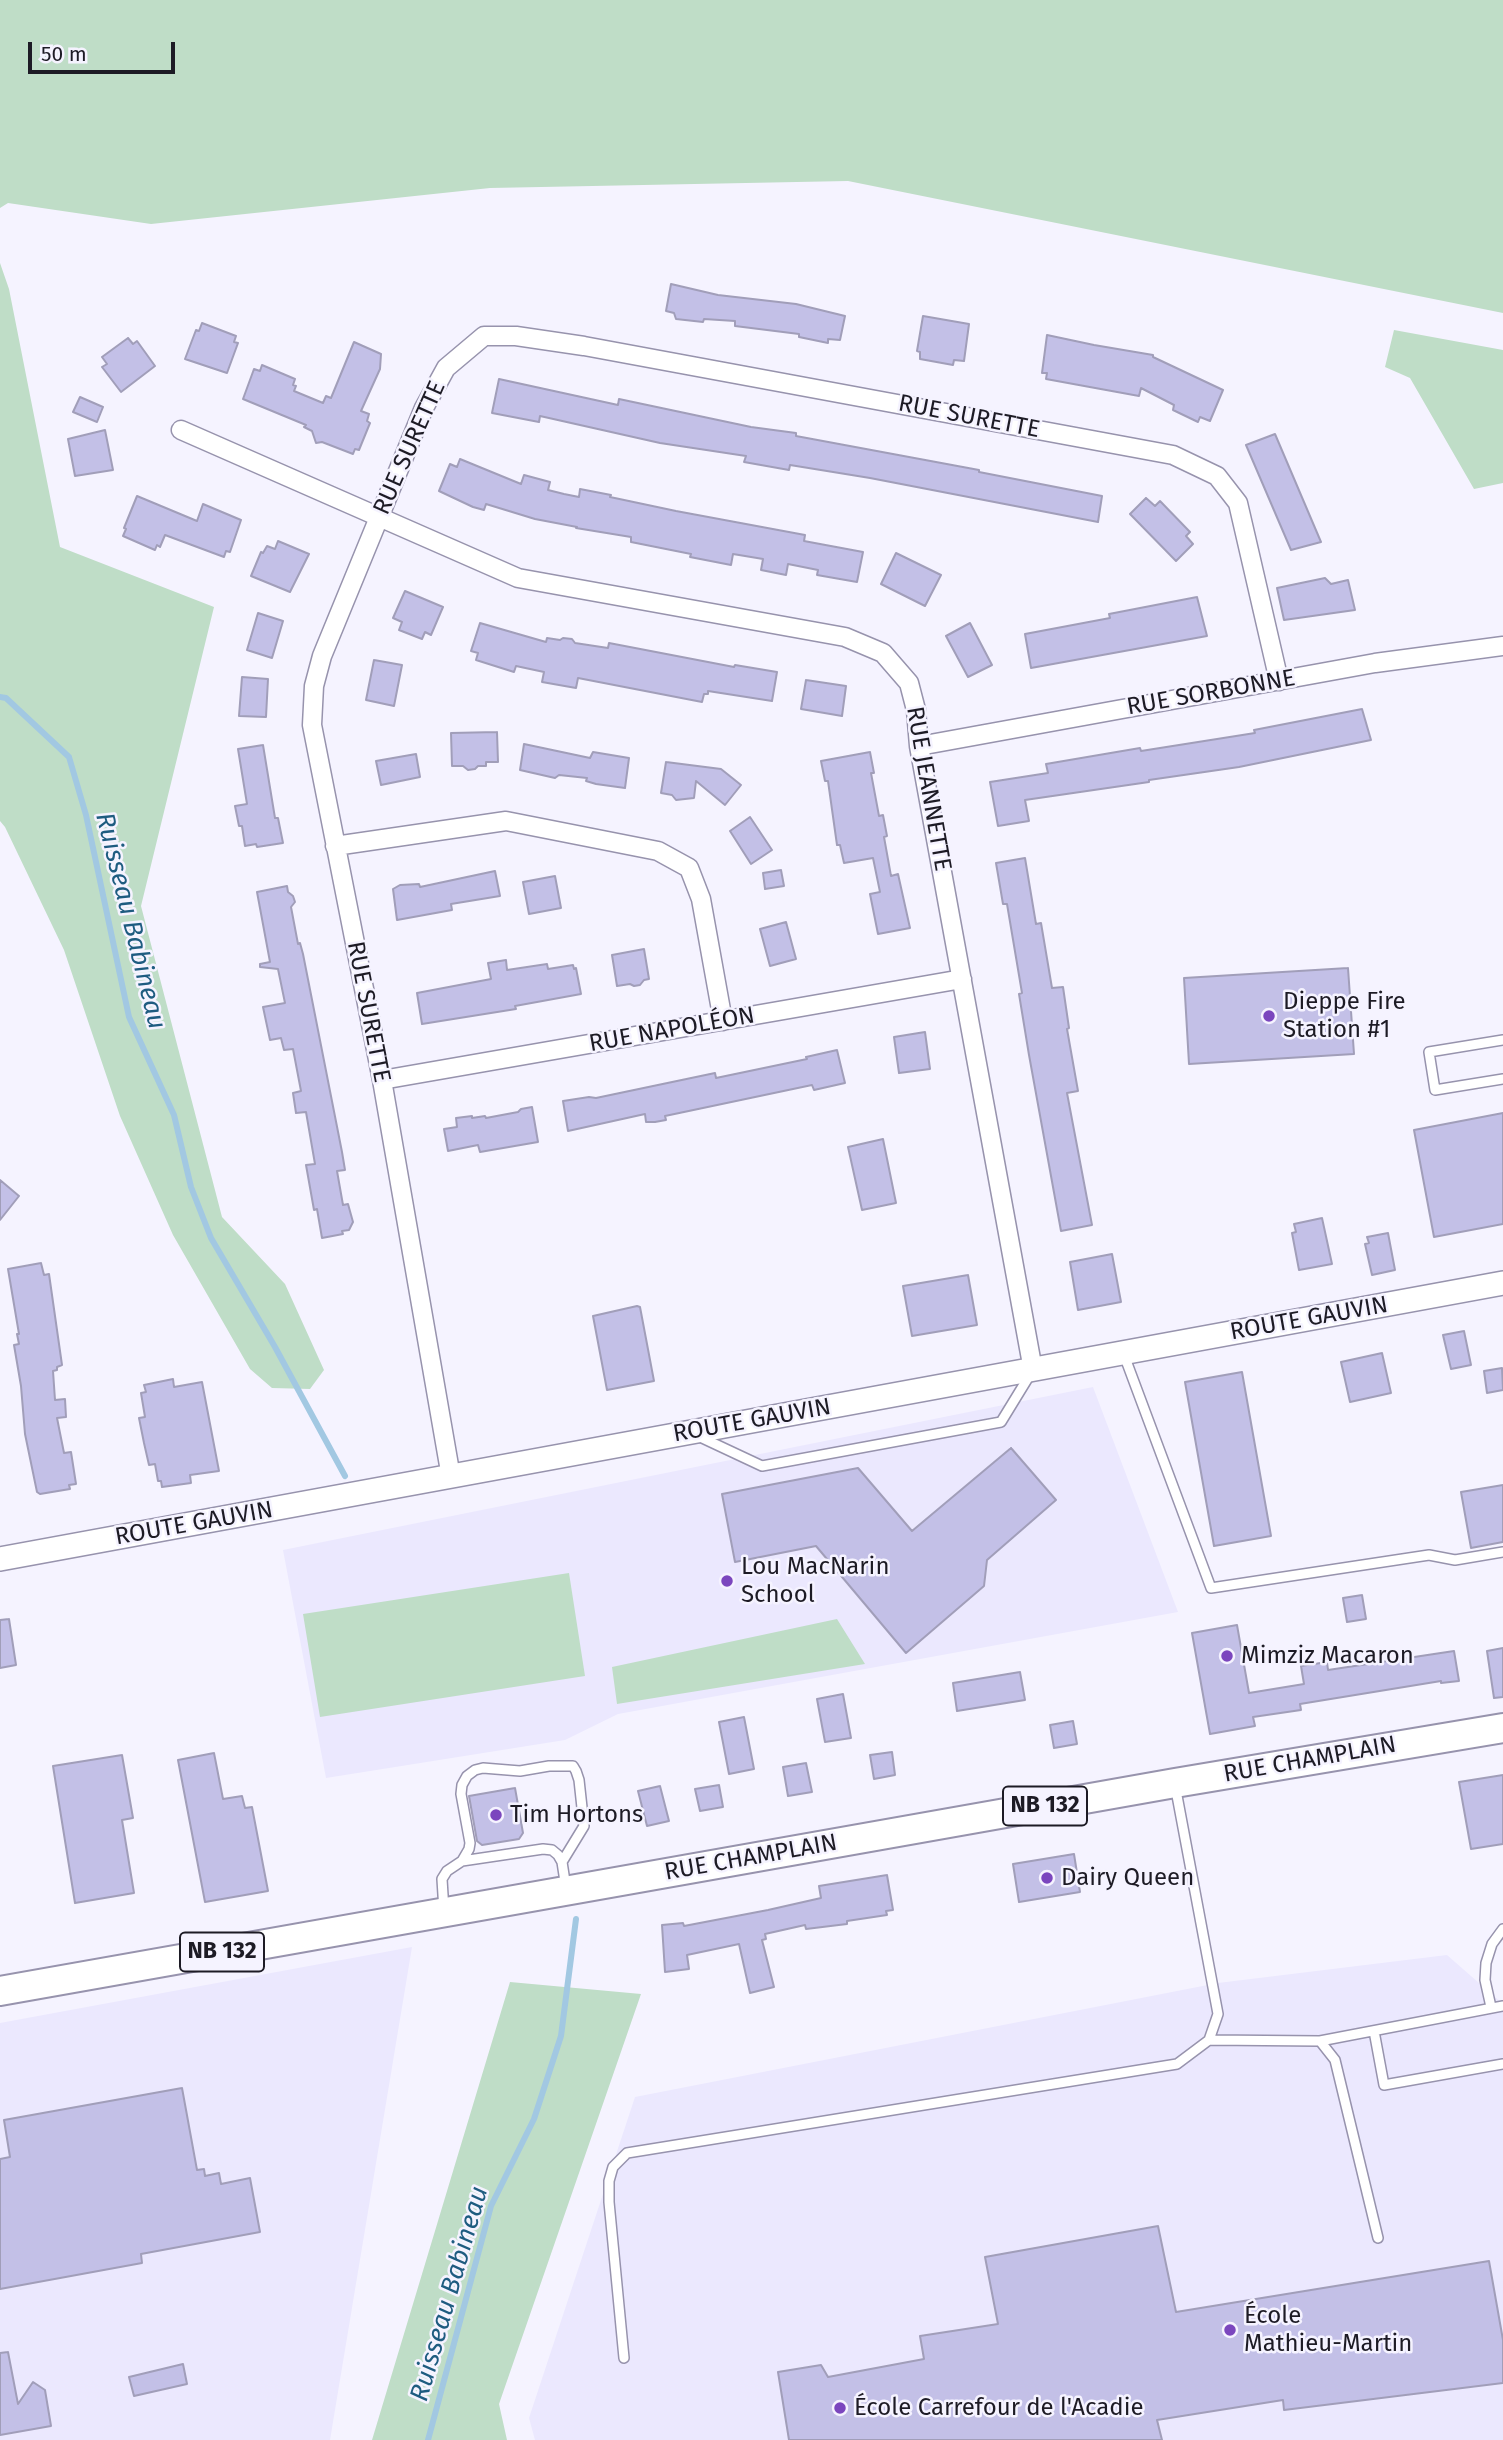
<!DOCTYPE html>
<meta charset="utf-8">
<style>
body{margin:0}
#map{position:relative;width:1503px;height:2440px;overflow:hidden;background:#f5f3ff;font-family:"Fira Sans",sans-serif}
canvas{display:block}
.scale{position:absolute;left:28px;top:42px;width:147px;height:32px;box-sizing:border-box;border:4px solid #1d1b25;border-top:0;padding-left:9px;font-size:21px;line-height:24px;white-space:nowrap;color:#1d1b25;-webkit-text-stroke:5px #f5f3ff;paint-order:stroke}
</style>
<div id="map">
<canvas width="1503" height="2440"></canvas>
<div class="scale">50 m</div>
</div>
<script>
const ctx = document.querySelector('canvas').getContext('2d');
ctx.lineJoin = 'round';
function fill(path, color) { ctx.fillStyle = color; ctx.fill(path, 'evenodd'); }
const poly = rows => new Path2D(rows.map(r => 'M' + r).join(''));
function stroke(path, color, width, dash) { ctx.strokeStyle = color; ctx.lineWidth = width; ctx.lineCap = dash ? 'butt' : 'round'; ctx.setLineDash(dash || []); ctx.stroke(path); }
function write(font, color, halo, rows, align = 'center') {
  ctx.font = font + ' "Fira Sans",sans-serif'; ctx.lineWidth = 5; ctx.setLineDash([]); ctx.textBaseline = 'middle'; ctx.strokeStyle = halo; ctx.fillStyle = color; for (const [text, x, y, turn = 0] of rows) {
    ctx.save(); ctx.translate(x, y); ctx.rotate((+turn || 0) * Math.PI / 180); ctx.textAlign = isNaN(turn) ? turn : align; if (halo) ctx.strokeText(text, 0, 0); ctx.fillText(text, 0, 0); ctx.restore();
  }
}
const built = poly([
 [1093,1387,1178,1612,618,1714,565,1740,326,1778,283,1550],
 [412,1947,330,2440,0,2440,0,2023],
 [1447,1955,1503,2004,1503,2440,535,2440,529,2418,635,2097,1218,1983]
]);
const green = poly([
 [0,0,1503,0,1503,313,848,181,490,188,151,224,8,203,0,208],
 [0,263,9,289,60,547,214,607,141,906,222,1217,285,1284,324,1370,310,1389,272,1388,250,1369,173,1235,120,1116,64,950,5,827,0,821],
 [1394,330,1503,350,1503,483,1474,489,1410,378,1385,367],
 [569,1573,585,1676,320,1717,303,1614],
 [837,1619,865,1664,617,1704,612,1667],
 [510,1982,641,1994,499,2404,507,2440,372,2440]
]);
const stream = poly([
 [0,697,6,698,69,757,86,815,129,1017,174,1115,191,1187,211,1238,275,1347,345,1476],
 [428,2440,491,2206,534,2119,561,2036,576,1919]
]);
const building = poly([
 [671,284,718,295,796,304,845,316,840,340,828,339,828,343,799,337,799,334,735,326,735,321,704,319,703,322,676,319,674,313,666,311,671,284],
 [923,316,969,324,964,361,954,360,953,365,920,359,920,352,917,351,923,316],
 [202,323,236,336,234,342,238,343,227,373,185,359,196,330,199,331,202,323],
 [1047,335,1094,345,1153,355,1153,357,1223,390,1210,421,1200,417,1198,422,1173,410,1174,405,1141,388,1139,396,1046,379,1047,373,1042,373,1047,335],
 [128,338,133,344,137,341,155,366,121,392,102,367,107,364,102,357,128,338],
 [354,342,381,354,380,369,361,411,369,414,367,421,370,423,359,450,355,449,353,454,322,442,316,443,312,431,304,427,306,425,243,399,254,369,260,371,262,365,295,379,293,385,296,386,294,391,323,403,326,396,331,398,354,342],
 [499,379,618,405,619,399,751,427,796,433,796,436,979,470,979,472,1102,496,1098,522,870,478,790,465,789,470,744,462,746,456,660,443,540,416,539,422,492,413,499,379],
 [80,397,103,407,97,422,73,412,80,397],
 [105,430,113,470,75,476,68,439,105,430],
 [1275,434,1321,542,1291,550,1246,445,1275,434],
 [460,459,521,484,524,475,550,482,548,490,564,494,579,497,580,489,611,495,610,497,676,511,805,535,804,541,863,552,857,582,817,575,818,570,788,564,786,575,761,570,763,559,733,554,731,565,690,557,691,554,631,542,631,537,576,528,577,527,535,519,486,504,484,510,473,507,439,491,450,464,457,467,460,459],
 [137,496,197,521,203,504,241,520,230,552,226,551,224,557,165,535,160,547,157,545,155,550,123,536,126,529,124,528,137,496],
 [1146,498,1155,506,1160,501,1190,532,1186,536,1193,544,1176,561,1130,514,1146,498],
 [278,541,309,554,290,592,251,576,261,552,263,553,267,546,275,549,278,541],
 [896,553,941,575,925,606,881,584,896,553],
 [1325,578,1331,584,1348,580,1355,610,1284,620,1277,588,1325,578],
 [405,591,443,607,431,635,425,632,422,639,399,630,402,622,393,618,405,591],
 [1197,597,1207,636,1031,668,1025,634,1110,618,1109,614,1197,597],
 [258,613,283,621,272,658,247,650,258,613],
 [480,623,546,642,547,638,560,640,563,638,572,639,575,643,608,648,609,643,734,667,735,665,777,672,772,701,708,691,708,694,704,694,702,702,578,678,576,688,542,682,544,672,516,666,514,672,476,660,478,653,471,651,480,623],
 [970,623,992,665,968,677,946,636,970,623],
 [374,660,402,665,394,706,366,700,374,660],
 [242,677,268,679,266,717,239,716,242,677],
 [806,680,846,686,842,716,801,709,806,680],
 [1362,709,1371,740,1239,767,1149,780,1149,782,1025,800,1029,821,998,826,990,782,1048,773,1046,764,1140,748,1141,751,1255,733,1254,730,1362,709],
 [497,732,498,762,486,762,486,766,478,766,475,769,468,770,463,766,452,766,451,733,497,732],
 [524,744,590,758,593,752,629,758,625,788,596,784,586,781,587,778,559,775,555,778,520,770,524,744],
 [263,745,275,818,278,818,283,843,257,847,256,844,245,846,242,826,239,826,235,806,247,804,238,749,263,745],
 [870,752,874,773,871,773,879,816,883,815,887,836,884,837,891,876,898,874,910,928,878,934,870,894,880,892,873,858,844,863,840,845,837,845,828,781,825,781,821,761,870,752],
 [416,754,420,777,381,785,376,761,416,754],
 [666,762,721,769,741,785,725,805,696,781,694,798,676,800,672,795,661,793,666,762],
 [750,817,772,850,751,864,730,831,750,817],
 [1025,858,1036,924,1041,923,1052,988,1063,987,1069,1028,1067,1029,1078,1091,1067,1093,1092,1225,1061,1231,1029,1055,1019,994,1022,993,1007,904,1003,904,996,863,1025,858],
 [781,870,784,886,765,889,763,873,781,870],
 [495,871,500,896,451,904,452,910,397,920,393,889,400,885,419,884,420,887,495,871],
 [555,876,561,908,529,914,523,882,555,876],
 [287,886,288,892,293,896,295,902,291,907,298,944,300,943,303,954,342,1152,345,1170,337,1171,343,1205,348,1204,353,1222,349,1230,342,1231,343,1234,322,1238,317,1209,314,1210,306,1165,315,1164,306,1112,296,1113,293,1093,301,1091,293,1049,284,1050,281,1038,270,1040,263,1007,285,1003,278,969,260,967,260,964,270,962,257,892,287,886],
 [786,922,796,959,770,966,760,929,786,922],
 [644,949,649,979,644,980,640,985,634,986,630,984,617,986,612,955,644,949],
 [506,960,507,970,547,964,548,969,573,965,574,969,576,968,581,994,515,1006,516,1009,422,1024,417,993,491,979,488,963,506,960],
 [1348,968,1354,1054,1189,1064,1184,978,1348,968],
 [925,1032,930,1069,899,1073,894,1037,925,1032],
 [837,1050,845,1083,814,1090,812,1085,665,1116,666,1120,655,1122,646,1122,645,1114,568,1131,563,1101,589,1097,596,1098,715,1073,716,1078,807,1059,806,1057,837,1050],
 [532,1107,538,1142,480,1152,478,1145,448,1151,444,1129,457,1127,456,1118,472,1116,472,1118,485,1116,486,1118,518,1112,521,1109,532,1107],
 [1503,1113,1503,1224,1434,1237,1414,1130,1503,1113],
 [883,1139,896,1203,862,1210,848,1147,883,1139],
 [0,1180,19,1196,0,1220,0,1180],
 [1322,1218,1332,1264,1299,1270,1292,1233,1296,1232,1294,1224,1322,1218],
 [1388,1233,1395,1270,1372,1275,1365,1244,1369,1243,1367,1237,1388,1233],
 [1112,1254,1121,1302,1078,1310,1070,1262,1112,1254],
 [41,1263,44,1275,49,1274,62,1365,57,1367,57,1370,53,1371,55,1400,65,1399,66,1417,57,1418,64,1453,71,1452,76,1484,69,1485,70,1489,40,1494,37,1492,25,1434,21,1386,14,1345,19,1344,17,1334,19,1334,8,1269,41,1263],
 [968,1275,977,1325,912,1336,903,1286,968,1275],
 [637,1306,640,1307,654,1381,607,1390,593,1316,637,1306],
 [1464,1331,1471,1365,1451,1369,1443,1335,1464,1331],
 [1382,1353,1391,1393,1350,1402,1341,1362,1382,1353],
 [1502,1368,1503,1390,1487,1393,1484,1371,1502,1368],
 [1242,1372,1271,1536,1214,1546,1185,1382,1242,1372],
 [173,1379,174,1387,202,1382,219,1471,190,1475,191,1483,162,1487,161,1481,158,1481,155,1464,149,1465,144,1443,139,1418,145,1417,141,1393,146,1392,144,1385,173,1379],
 [1011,1448,1056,1500,987,1560,984,1586,906,1653,816,1546,735,1562,722,1494,858,1468,912,1531,1011,1448],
 [1503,1485,1503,1542,1471,1548,1461,1492,1503,1485],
 [1362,1595,1366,1619,1347,1622,1343,1598,1362,1595],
 [9,1619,16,1665,0,1668,0,1620,9,1619],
 [1237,1625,1249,1693,1304,1684,1301,1666,1327,1662,1328,1670,1454,1651,1459,1681,1441,1683,1441,1681,1300,1704,1301,1710,1253,1717,1255,1726,1210,1734,1192,1633,1237,1625],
 [1503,1648,1503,1697,1494,1698,1487,1651,1503,1648],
 [1020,1672,1025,1700,957,1711,953,1683,1020,1672],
 [843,1694,851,1738,825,1742,817,1699,843,1694],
 [744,1717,754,1769,729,1774,719,1722,744,1717],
 [1073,1721,1077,1744,1054,1748,1050,1725,1073,1721],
 [892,1752,895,1775,874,1779,870,1755,892,1752],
 [214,1753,223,1799,242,1796,245,1808,252,1807,268,1891,205,1902,178,1760,214,1753],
 [122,1755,133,1818,122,1820,134,1893,75,1903,53,1766,122,1755],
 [806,1763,812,1792,788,1796,783,1767,806,1763],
 [1503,1775,1503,1844,1471,1849,1459,1782,1503,1775],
 [719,1785,723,1807,700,1811,695,1789,719,1785],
 [660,1786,669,1821,647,1826,638,1791,660,1786],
 [515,1788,523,1833,519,1839,482,1845,477,1841,469,1796,515,1788],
 [1074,1854,1080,1892,1019,1902,1013,1864,1074,1854],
 [887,1875,893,1910,886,1911,887,1915,847,1921,847,1924,806,1929,805,1925,765,1934,766,1939,762,1940,774,1987,750,1993,739,1944,687,1955,689,1969,665,1972,662,1925,683,1923,684,1926,768,1910,821,1898,819,1886,887,1875],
 [182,2088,197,2170,204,2169,205,2176,219,2173,221,2184,250,2178,260,2232,141,2254,142,2263,0,2289,0,2159,10,2157,4,2120,182,2088],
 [1158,2226,1176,2312,1489,2261,1503,2340,1503,2383,1284,2410,1283,2400,1157,2420,1162,2440,789,2440,778,2372,821,2365,828,2377,924,2359,920,2336,998,2324,985,2257,1158,2226],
 [8,2352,18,2404,33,2382,45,2390,51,2426,0,2435,0,2353,8,2352],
 [183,2364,187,2384,134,2396,129,2377,183,2364]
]);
const service = poly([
 [1503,1040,1429,1052,1435,1090,1503,1079],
 [1124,1355,1211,1588,1429,1555,1455,1560,1503,1552],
 [698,1436,762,1466,1001,1422,1031,1373],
 [462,1861,469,1849,470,1843,461,1794,462,1785,467,1776,475,1770,483,1768,520,1771,549,1766,573,1766,576,1771,579,1780,584,1826,562,1862],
 [444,1911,442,1879,447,1871,462,1861,543,1849,552,1850,558,1855,562,1862,566,1888],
 [1491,2007,1485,1980,1486,1963,1492,1944,1503,1929],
 [1374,2031,1384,2085,1503,2064],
 [1209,2040,1320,2041,1503,2006],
 [1320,2041,1335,2060,1378,2238],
 [624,2358,609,2202,609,2181,613,2167,627,2153,1177,2064,1209,2040,1218,2014,1175,1785]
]);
const minor = poly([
 [181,430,518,578,845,637,883,653,909,683,916,710,919,746,1033,1370],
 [919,746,1375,663,1503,646],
 [335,846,506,821,658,851,689,868,701,899,723,1021],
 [382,1080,962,979],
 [451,1477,382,1080,312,725,314,686,322,656,424,408,446,368,484,336,516,336,584,346,1173,455,1217,476,1238,503,1279,681]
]);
const tertiary = poly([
 [0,1559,1503,1283]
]);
const primary = poly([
 [0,1991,1175,1783,1503,1728]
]);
const markers = [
 [1269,1016,7,"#7b46be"],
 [727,1581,7,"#7b46be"],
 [1227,1656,7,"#7b46be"],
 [496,1815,7,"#7b46be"],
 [1047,1878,7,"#7b46be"],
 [1230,2330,7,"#7b46be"],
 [840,2408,7,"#7b46be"]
];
const shields = [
 [1045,1806,84],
 [222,1952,84]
];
const shieldNames = [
 ["NB 132",1045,1806],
 ["NB 132",222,1952]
];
const streetNames = [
 ["RUE SURETTE",969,417,11],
 ["RUE SURETTE",410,448,-66],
 ["RUE SORBONNE",1211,693,-10],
 ["RUE JEANNETTE",928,789,80],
 ["RUE SURETTE",368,1012,79],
 ["RUE NAPOLÉON",672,1030,-10],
 ["ROUTE GAUVIN",1309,1319,-10],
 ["ROUTE GAUVIN",752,1421,-10],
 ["ROUTE GAUVIN",194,1524,-10],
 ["RUE CHAMPLAIN",1310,1760,-10],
 ["RUE CHAMPLAIN",751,1858,-10]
];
const poiNames = [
 ["Dieppe Fire",1283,1002],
 ["Station #1",1283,1030],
 ["Lou MacNarin",741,1567],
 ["School",741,1595],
 ["Mimziz Macaron",1241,1656],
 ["Tim Hortons",510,1815],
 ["Dairy Queen",1061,1878],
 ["École",1244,2316],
 ["Mathieu-Martin",1244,2344],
 ["École Carrefour de l'Acadie",854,2408]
];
const waterNames = [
 ["Ruisseau Babineau",130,921,76],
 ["Ruisseau Babineau",450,2294,-74]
];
fill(built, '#ebe8fe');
fill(green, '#bfddc7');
stroke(stream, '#a2c8e2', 6);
fill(building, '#c3c0e7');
stroke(building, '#a19eb9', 2);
stroke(service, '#9793ad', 12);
stroke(minor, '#9793ad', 21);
stroke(tertiary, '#9793ad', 26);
stroke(primary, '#9793ad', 32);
stroke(service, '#fff', 9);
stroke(minor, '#fff', 18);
stroke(tertiary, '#fff', 23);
stroke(primary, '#fff', 28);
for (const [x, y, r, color] of markers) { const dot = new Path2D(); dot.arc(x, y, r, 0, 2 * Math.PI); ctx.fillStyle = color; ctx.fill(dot); stroke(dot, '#f5f3ff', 2.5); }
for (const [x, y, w] of shields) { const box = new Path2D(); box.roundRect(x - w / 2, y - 19.5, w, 39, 5); ctx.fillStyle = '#f5f3ff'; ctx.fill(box); stroke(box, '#1d1b25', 2); }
write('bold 23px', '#1d1b25', null, shieldNames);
write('24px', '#1d1b25', '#f5f3ff', streetNames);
write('24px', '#1d1b25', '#f5f3ff', poiNames, 'left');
write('italic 26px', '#1e5c80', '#f5f3ff', waterNames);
</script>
